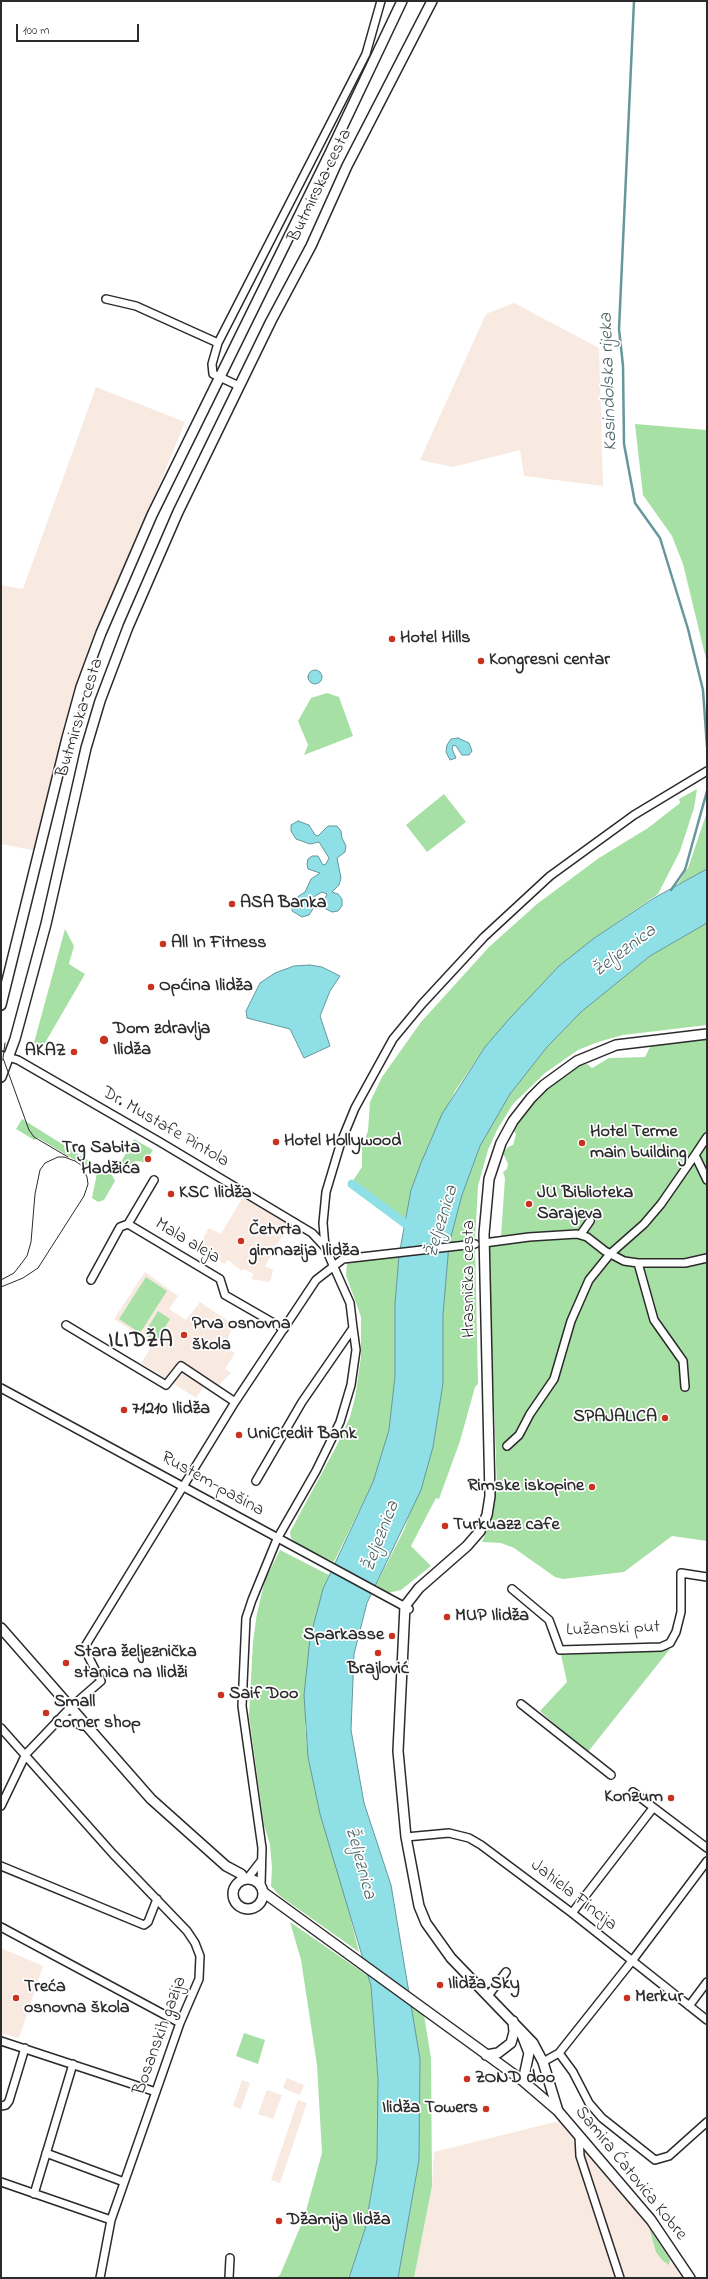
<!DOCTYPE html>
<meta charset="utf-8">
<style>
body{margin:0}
#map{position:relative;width:708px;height:2279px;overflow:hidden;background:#fff;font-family:"Indie Flower",sans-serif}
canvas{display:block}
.frame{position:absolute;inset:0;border:2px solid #2b2b2b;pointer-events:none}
.scale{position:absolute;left:16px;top:24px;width:123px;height:18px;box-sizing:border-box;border:2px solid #2b2b2b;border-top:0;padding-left:5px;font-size:12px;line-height:14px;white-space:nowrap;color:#2b2b2b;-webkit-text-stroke:3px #fff;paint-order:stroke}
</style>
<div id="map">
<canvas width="708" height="2279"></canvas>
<div class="frame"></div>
<div class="scale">100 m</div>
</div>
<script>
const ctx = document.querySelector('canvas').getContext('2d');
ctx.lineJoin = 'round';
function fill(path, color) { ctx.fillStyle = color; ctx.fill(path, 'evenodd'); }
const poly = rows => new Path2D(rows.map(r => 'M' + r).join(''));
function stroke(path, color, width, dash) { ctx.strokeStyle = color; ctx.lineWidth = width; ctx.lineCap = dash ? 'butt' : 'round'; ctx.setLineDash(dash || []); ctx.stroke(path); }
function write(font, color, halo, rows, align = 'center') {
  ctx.font = font + ' "Indie Flower",sans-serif'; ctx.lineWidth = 3.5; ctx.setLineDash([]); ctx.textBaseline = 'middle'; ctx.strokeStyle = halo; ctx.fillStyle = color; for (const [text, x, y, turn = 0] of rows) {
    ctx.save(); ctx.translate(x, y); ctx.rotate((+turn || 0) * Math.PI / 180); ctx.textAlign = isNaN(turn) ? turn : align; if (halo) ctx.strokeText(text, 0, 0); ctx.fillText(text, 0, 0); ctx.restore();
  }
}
const built = poly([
 [514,303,599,348,603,486,524,476,520,450,453,467,420,460,486,314],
 [96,387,185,422,76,690,37,851,1,844,1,585,23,589],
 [244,1195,290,1222,265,1266,273,1270,270,1282,251,1279,254,1274,244,1269,242,1271,228,1260,225,1264,198,1247,209,1228,221,1234],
 [145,1272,178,1296,169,1309,186,1320,200,1302,234,1325,224,1346,235,1353,225,1369,231,1373,213,1391,204,1387,196,1398,141,1363,153,1344,114,1319],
 [1,1948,43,1966,19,2038,1,2033],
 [287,2078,304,2085,300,2095,283,2088],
 [242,2080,250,2083,241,2109,233,2106],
 [267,2090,282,2095,273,2119,258,2114],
 [298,2100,307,2103,280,2183,271,2180],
 [566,2121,635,2199,690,2278,414,2278,432,2186,434,2152,555,2122]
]);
const green = poly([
 [635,424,707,430,707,663,683,564,672,536,643,495],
 [327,693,339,697,353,736,304,755,308,745,298,721,311,698],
 [697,789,694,808,680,851,658,894,593,939,559,966,485,1047,455,1091,431,1139,411,1190,405,1221,352,1182,362,1167,362,1147,368,1131,370,1102,382,1077,421,1022,489,947,537,904,599,858,648,828,680,803,679,799],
 [444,794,466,822,427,852,406,825],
 [707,812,707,869,677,885,688,868],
 [707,923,707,1025,623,1035,598,1042,578,1050,545,1073,513,1104,497,1130,488,1150,478,1186,475,1241,449,1244,462,1195,480,1146,510,1094,547,1047,581,1012,650,956],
 [65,929,74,946,69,964,85,974,38,1055,35,1056,32,1050],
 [707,1038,707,1541,672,1536,624,1572,563,1579,555,1577,514,1548,501,1543,482,1542,491,1520,497,1488,488,1237,501,1236,505,1178,503,1172,507,1169,508,1164,503,1153,508,1147,513,1145,516,1134,513,1130,525,1112,552,1084,577,1066,587,1064,592,1068,609,1058,645,1057,650,1047,656,1044],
 [22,1119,112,1175,115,1181,104,1200,98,1202,92,1198,97,1173,38,1138,34,1140,16,1129],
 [134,1139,153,1150,145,1162,135,1161,123,1172,117,1169],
 [475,1244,478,1384,475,1387,460,1441,439,1499,436,1498,411,1546,431,1566,401,1590,388,1593,376,1585,404,1530,433,1447,443,1383,443,1315,448,1248],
 [399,1255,395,1304,395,1376,389,1430,373,1482,334,1562,296,1543,291,1538,290,1532,336,1447,350,1417,355,1398,361,1357,361,1317,346,1275,347,1263,349,1260],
 [146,1277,167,1291,140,1333,119,1319],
 [158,1311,170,1319,156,1342,144,1334],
 [280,1550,329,1575,323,1589,305,1726,308,1757,320,1814,341,1881,359,1952,280,1896,271,1886,272,1868,270,1845,264,1825,249,1716,253,1642,257,1613,265,1580],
 [670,1649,587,1753,540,1711,567,1682,561,1655],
 [290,1922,368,1976,371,1987,378,2083,377,2160,365,2229,349,2278,276,2278,280,2275,304,2218,322,2153,317,2065,301,1960],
 [408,1998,423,2009,431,2058,432,2186,414,2278,398,2278,419,2160,420,2059],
 [244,2033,265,2040,258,2064,236,2056],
 [649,2228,670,2260,669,2265,662,2260,656,2252]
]);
const water = poly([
 '308 677a7 7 0 1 1 14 0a7 7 0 1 1-14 0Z',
 [458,738,469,743,472,751,469,755,462,755,456,746,453,745,452,749,456,758,450,760,446,752,447,745,451,739,458,738],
 [298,821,309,825,315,835,318,836,328,826,337,826,341,831,342,838,346,846,345,852,337,858,341,878,339,885,332,892,338,894,342,899,342,906,338,911,332,912,326,909,323,903,327,894,322,892,315,896,313,909,309,915,302,917,292,911,293,900,305,892,311,879,320,873,308,869,307,864,308,859,312,856,318,856,323,865,326,864,329,858,319,842,310,844,296,839,291,831,291,825,298,821],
 [707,869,707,923,650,956,581,1012,547,1047,510,1094,480,1146,462,1195,449,1244,443,1315,443,1383,433,1447,421,1490,367,1603,354,1654,351,1730,364,1803,391,1885,420,2059,419,2160,398,2278,349,2278,365,2229,377,2160,378,2079,371,1986,320,1814,308,1757,304,1695,310,1638,323,1589,373,1482,389,1430,395,1376,395,1304,399,1255,411,1190,421,1163,442,1114,485,1047,510,1018,559,966,593,939,654,898,707,869],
 [310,965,322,967,340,976,330,991,320,1016,330,1046,304,1058,290,1029,247,1018,246,1011,260,983,275,973,294,966,310,965]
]);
const stream = poly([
 [634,1,619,329,623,366,624,444,635,503,660,538,688,629,703,690,707,747],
 [671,890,685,870,707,791]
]);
const canal = poly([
 [352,1184,414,1230]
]);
const street = poly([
 [106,299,136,306,218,343],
 [239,386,213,374,212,364,218,343,366,54,381,1],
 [1,1055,18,1060,160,1142,312,1233,325,1247,350,1303,353,1328,302,1402,256,1481],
 [707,1137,695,1155,707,1180],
 [128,1224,220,1279,225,1295,284,1329],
 [581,1234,590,1221],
 [484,1243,529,1237,577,1234,587,1237,605,1251,624,1261,638,1263,685,1263,707,1258],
 [325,1247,323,1223,326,1192,341,1142,355,1108,393,1039,422,1004,484,937,550,876,634,815,707,771],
 [638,1263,654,1320,683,1361,685,1387],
 [91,1280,120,1227,128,1224,154,1180],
 [66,1325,166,1385,181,1366,235,1402],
 [1,1388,409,1609],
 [507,1446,519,1435,530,1414,554,1379,571,1321,589,1280,610,1254,644,1224,661,1204,695,1155],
 [512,1589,549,1620,560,1650,661,1647,670,1643,676,1632,681,1612,681,1573,707,1577],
 [521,1704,611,1775],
 [1,1728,113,1854,187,1931,195,1943,200,1956,199,1979,180,2023,111,2220,100,2278],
 [633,1792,707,1848],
 [1,1806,26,1754,70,1708,101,1681,84,1648,235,1402,316,1280,343,1259,475,1244],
 [406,1837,449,1833,469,1838,481,1845,572,1913,707,2020],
 [1,1866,144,1925,148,1922,157,1899],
 [247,1879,261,1861],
 [261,1885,262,1848,242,1706,246,1618,252,1600,277,1539,316,1471,340,1422,351,1385,356,1350,353,1328],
 [572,1913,653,1808],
 [1,1927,180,2023],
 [488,1996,506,1972],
 [689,2006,707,1982],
 [1,2041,156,2092],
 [559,2053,573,2072,589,2103,602,2118,655,2160,669,2156,707,2122],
 [543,2062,559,2053,632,1961,707,1861],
 [1,2106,6,2105,9,2101,25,2048],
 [579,2135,580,2156,620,2278],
 [46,2153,124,2182],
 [1,2182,111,2220],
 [34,2194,73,2064],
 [229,2278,230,2258]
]);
const secondary = poly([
 [1,1005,67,738,81,687,101,633,152,515,329,155,402,1],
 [1,1077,15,1039,46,924,86,748,100,701,128,627,178,512,271,321,311,246,347,166,432,1],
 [1,1628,151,1799,226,1866,241,1874,245,1879],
 [58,1721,72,1720,82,1725],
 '233 1894a15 15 0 1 1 30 0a15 15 0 1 1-30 0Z',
 [263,1892,523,2081,558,2111,651,2220,690,2278],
 [522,2035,529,2053,523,2081],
 [486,2055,498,2053,511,2043,514,2032,513,2021],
 [558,2111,543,2062,533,2043,451,1958,426,1923,419,1906,406,1837,398,1751,405,1606,419,1588,467,1546,480,1531,487,1515,490,1496,484,1234,489,1179,501,1143,513,1121,531,1098,544,1085,577,1061,616,1045,707,1034]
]);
const tram = poly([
 [5,1043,3,1058,29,1130,34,1137,68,1157],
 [1,1280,14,1273,27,1256,31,1242,35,1194,40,1170,45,1163,58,1157,64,1157,75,1161,81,1165,87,1177,88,1184,84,1196,38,1268,23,1278,1,1287]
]);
const markers = [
 [392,639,4,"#c8321e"],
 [481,661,4,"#c8321e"],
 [232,904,4,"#c8321e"],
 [163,944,4,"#c8321e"],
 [151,987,4,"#c8321e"],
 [104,1040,5,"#c8321e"],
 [74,1052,4,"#c8321e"],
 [276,1142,4,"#c8321e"],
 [582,1143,4,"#c8321e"],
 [148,1159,4,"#c8321e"],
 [171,1194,4,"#c8321e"],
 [529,1204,4,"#c8321e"],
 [241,1241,4,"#c8321e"],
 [184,1335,4,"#c8321e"],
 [124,1410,4,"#c8321e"],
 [665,1418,4,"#c8321e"],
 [239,1435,4,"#c8321e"],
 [592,1487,4,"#c8321e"],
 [445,1526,4,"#c8321e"],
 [447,1617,4,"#c8321e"],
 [392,1636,4,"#c8321e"],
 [378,1653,4,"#c8321e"],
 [66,1663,4,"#c8321e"],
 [221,1695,4,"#c8321e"],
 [46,1713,4,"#c8321e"],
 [671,1798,4,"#c8321e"],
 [440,1985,4,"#c8321e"],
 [16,1998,4,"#c8321e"],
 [627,1998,4,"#c8321e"],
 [467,2079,4,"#c8321e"],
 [486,2109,4,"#c8321e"],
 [279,2221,4,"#c8321e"]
];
const streetNames = [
 ["Butmirska cesta",321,186,-64],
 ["Butmirska cesta",81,718,-73],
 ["Dr. Mustafe Pintola",165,1128,30],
 ["Mala aleja",187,1242,31],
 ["Hrasnička cesta",470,1279,-90],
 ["Rustem-pašina",212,1485,29],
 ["Lužanski put",613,1630,-2],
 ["Jahiela Fincija",573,1896,38],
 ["Bosanskih gazija",161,2036,-70],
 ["Samira Ćatovića Kobre",630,2174,51]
];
const poiNames = [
 ["Hotel Hills",400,639],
 ["Kongresni centar",489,661],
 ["ASA Banka",240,904],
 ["All In Fitness",171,944],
 ["Općina Ilidža",159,987],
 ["Dom zdravlja",113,1030],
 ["Ilidža",113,1051],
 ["AKAZ",66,1052,"right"],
 ["Hotel Terme",590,1133],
 ["main building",590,1154],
 ["Hotel Hollywood",284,1142],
 ["Trg Sabita",140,1149,"right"],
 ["Hadžića",140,1170,"right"],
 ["KSC Ilidža",179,1194],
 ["JU Biblioteka",537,1194],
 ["Sarajeva",537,1215],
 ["Četvrta",249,1231],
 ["gimnazija Ilidža",249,1252],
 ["Prva osnovna",192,1325],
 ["škola",192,1346],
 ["71210 Ilidža",132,1410],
 ["SPAJALICA",657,1418,"right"],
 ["UniCredit Bank",247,1435],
 ["Rimske iskopine",584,1487,"right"],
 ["Turkuazz cafe",453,1526],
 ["MUP Ilidža",455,1617],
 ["Sparkasse",384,1636,"right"],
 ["Stara željeznička",74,1653],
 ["stanica na Ilidži",74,1674],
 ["Brajlović",378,1670,"center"],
 ["Saif Doo",229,1695],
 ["Small",54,1703],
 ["corner shop",54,1724],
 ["Konzum",663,1798,"right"],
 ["Ilidža Sky",448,1985],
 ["Treća",24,1988],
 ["osnovna škola",24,2009],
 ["Merkur",635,1998],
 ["ZOND doo",475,2079],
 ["Ilidža Towers",478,2109,"right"],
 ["Džamija Ilidža",287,2221]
];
const waterNames = [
 ["Kasindolska rijeka",610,382,-92],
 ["Željeznica",625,952,-37],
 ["Željeznica",443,1222,-73],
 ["Željeznica",382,1537,-69],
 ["Željeznica",359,1863,75]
];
const districtNames = [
 ["ILIDŽA",141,1342]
];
fill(built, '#f8e9e1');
fill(green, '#a7e0a5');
fill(water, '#8edfe6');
stroke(water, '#66979b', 1);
stroke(stream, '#66979b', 2.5);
stroke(canal, '#8edfe6', 9);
stroke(street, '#2b2b2b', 10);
stroke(secondary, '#2b2b2b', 12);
stroke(street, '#fff', 7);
stroke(secondary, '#fff', 9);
stroke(tram, '#2b2b2b', 1);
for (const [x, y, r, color] of markers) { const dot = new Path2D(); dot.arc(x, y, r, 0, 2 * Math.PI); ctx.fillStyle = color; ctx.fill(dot); stroke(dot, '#fff', 1.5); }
write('18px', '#2b2b2b', '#fff', streetNames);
write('bold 18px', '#2b2b2b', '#fff', poiNames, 'left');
write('italic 19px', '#496163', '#fff', waterNames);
ctx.letterSpacing = '1px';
write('bold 22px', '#2b2b2b', '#fff', districtNames);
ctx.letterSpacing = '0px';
</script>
